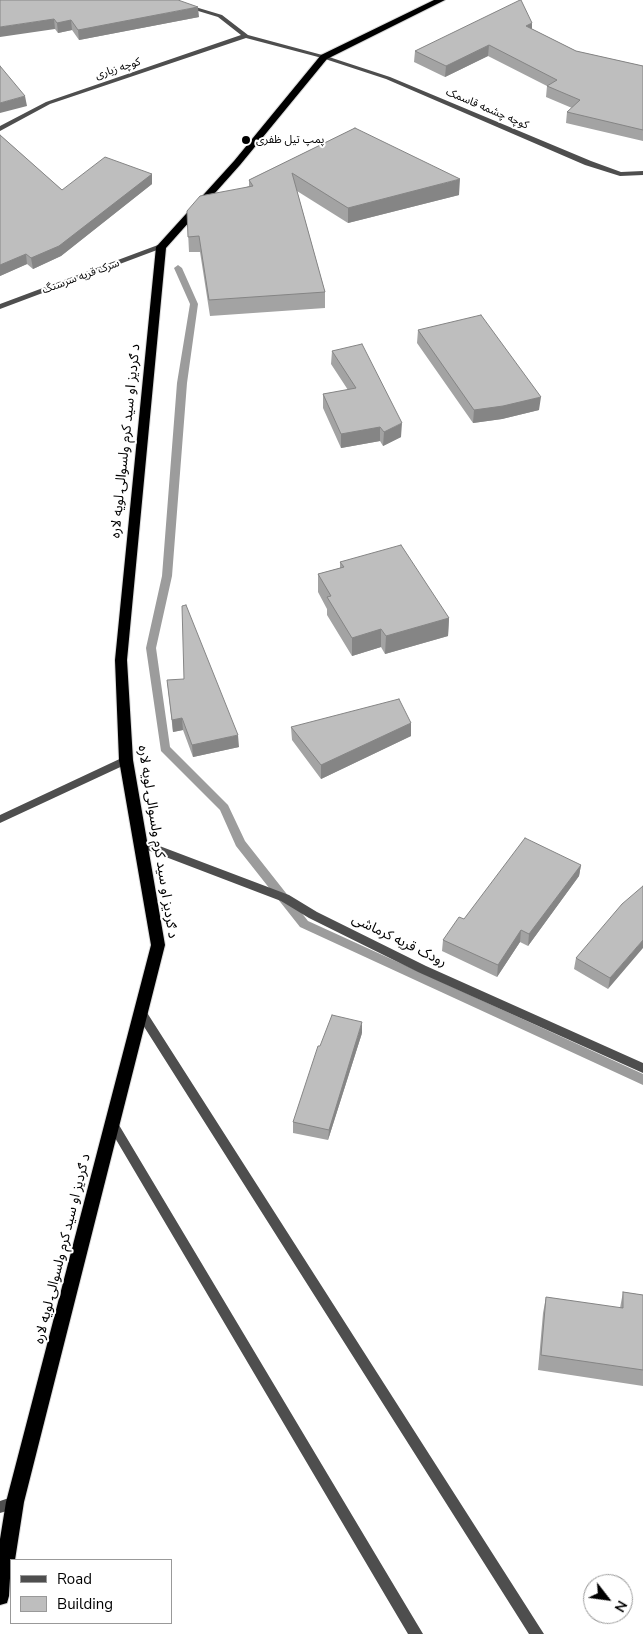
<!DOCTYPE html>
<meta charset="utf-8">
<style>
body{margin:0}
#map{position:relative;width:643px;height:1634px;overflow:hidden;background:#fff;font-family:"Nunito Sans",sans-serif}
canvas{display:block}
.legend{position:absolute;left:10px;top:1559px;width:162px;height:65px;box-sizing:border-box;background:#fff;border:1px solid #999;margin:0;padding:6px 9px;list-style:none;font-size:15px;color:#000}
.legend li{display:flex;align-items:center;gap:10px;height:25px}
.legend b{width:25px;border:1px solid #999}
.north{position:absolute;left:583px;top:1574px;width:50px;height:50px;box-sizing:border-box;background:#fff;border:1px solid #999;border-radius:50%;rotate:120deg;font-size:14px;font-weight:700;line-height:20px;text-align:center;color:#000}
.north::after{content:'';display:block;margin:auto;width:18px;height:22px;background:#000;clip-path:polygon(50% 0,100% 100%,50% 72%,0 100%)}
</style>
<div id="map">
<canvas width="643" height="1634"></canvas>
<ul class="legend">
<li><b style="height:6px;background:#4e4e4e"></b>Road</li>
<li><b style="height:14px;background:#bebebe"></b>Building</li>
</ul>
<div class="north">N</div>
</div>
<script>
const ctx = document.querySelector('canvas').getContext('2d');
ctx.lineJoin = 'round';
const poly = rows => new Path2D(rows.map(r => 'M' + r).join(''));
function fill(path, color) { ctx.fillStyle = color; ctx.fill(path, 'evenodd'); }
function stroke(path, color, width, dash) { ctx.strokeStyle = color; ctx.lineWidth = width; ctx.lineCap = dash ? 'butt' : 'round'; ctx.setLineDash(dash || []); ctx.stroke(path); }
function write(font, color, halo, rows, align = 'center') {
  ctx.font = font + ' "Nunito Sans","Noto Sans Arabic",sans-serif'; ctx.lineWidth = 4; ctx.setLineDash([]); ctx.textBaseline = 'middle'; ctx.strokeStyle = halo; ctx.fillStyle = color; for (const [text, x, y, turn = 0] of rows) {
    ctx.save(); ctx.translate(x, y); ctx.rotate((+turn || 0) * Math.PI / 180); ctx.textAlign = isNaN(turn) ? turn : align; if (halo) ctx.strokeText(text, 0, 0); ctx.fillText(text, 0, 0); ctx.restore();
  }
}
const stream = poly([
 [178,265,182,268,198,304,187,383,172,576,156,648,170,747,228,805,245,841,308,921,643,1074,643,1085,300,927,236,846,220,810,161,751,146,648,162,576,177,383,190,304,174,268,178,265]
]);
const minor = poly([
 [162,0,172,0,222,15,248,35,326,56,390,77,591,161,621,172,643,171,643,175,620,176,585,165,386,79,322,58,246,38,50,104,0,131,0,126,46,102,241,35,218,17,162,0],
 [158,245,161,245,165,247,0,309,0,304,158,245],
 [126,756,129,757,131,760,129,763,0,823,0,815,126,756],
 [141,839,289,895,317,912,426,966,643,1063,643,1073,418,972,309,918,281,901,137,846,136,843,137,840,141,839],
 [15,1496,20,1497,22,1502,20,1507,0,1513,0,1501,15,1496]
]);
const tertiary = poly([
 [140,1007,144,1008,544,1634,529,1634,136,1014,135,1011,136,1008,140,1007],
 [112,1118,116,1120,423,1634,408,1634,108,1126,106,1123,108,1120,112,1118]
]);
const trunk = poly([
 [434,0,445,0,327,59,240,165,166,248,127,660,133,760,165,945,24,1502,15,1560,11,1560,9,1596,7,1603,0,1605,0,1539,6,1502,151,945,119,760,115,660,156,247,234,161,321,55,434,0]
]);
const wall = poly([
 [0,0,199,17,79,40,72,30,58,33,55,29],
 [532,23,532,29,576,51,643,66,643,141,566,123,567,112,572,108,546,97,547,86,488,56,445,77,414,62,415,51],
 [355,128,459,195,348,223,297,191,325,292,325,308,210,316,200,252,189,252,187,211,249,186,249,180],
 [0,135,62,190,152,174,152,184,61,256,33,269,27,264,0,276],
 [418,330,539,410,502,419,473,423,417,343],
 [332,351,401,437,383,446,380,441,341,448,323,408,323,394,348,390,331,364],
 [340,562,449,618,448,636,385,654,381,647,352,656,327,615,327,609,318,592,318,574,340,568],
 [167,680,239,747,193,757,183,730,173,732],
 [411,723,411,736,321,779,292,740,291,727],
 [581,865,579,876,528,946,520,942,497,977,442,951,443,940,464,919],
 [643,886,608,989,574,969,576,958],
 [362,1033,328,1140,293,1133,293,1122],
 [623,1292,643,1295,643,1386,538,1370,543,1313,546,1297,620,1308]
]);
const shadedWall = poly([
 [198,7,199,17,79,40,78,30],
 [54,19,55,29,0,37,0,27],
 [71,20,72,30,58,33,57,23],
 [532,23,532,33,526,26],
 [489,45,488,56,445,77,446,66],
 [25,96,27,106,0,113,0,103],
 [152,174,152,184,61,256,33,269,31,258],
 [460,179,459,195,348,223,348,208],
 [26,254,27,264,0,276,0,265],
 [541,397,539,410,502,419,473,423,474,410],
 [402,423,401,437,383,446,384,432],
 [380,427,380,441,341,448,341,434],
 [449,618,448,636,385,654,386,636],
 [381,629,381,647,352,656,352,638],
 [182,718,183,730,173,732,172,720],
 [411,723,411,736,321,779,321,765],
 [238,735,239,747,193,757,192,745],
 [581,865,579,876,528,946,529,934],
 [521,930,520,942,497,977,498,965],
 [643,940,643,948,608,989,610,978],
 [362,1022,362,1033,328,1140,329,1130]
]);
const building = poly([
 [0,0,178,0,198,7,78,30,71,20,57,23,54,19,0,27,0,0],
 [520,0,521,0,532,23,526,26,576,51,643,66,643,130,567,112,580,100,547,86,557,80,489,45,446,66,415,51,520,0],
 [0,66,25,96,0,103,0,66],
 [355,128,460,179,348,208,292,173,325,292,209,300,199,236,188,237,187,211,200,196,253,186,249,180,355,128],
 [0,135,62,190,105,157,152,174,59,246,31,258,26,254,0,265,0,135],
 [481,315,541,397,503,406,474,410,418,330,481,315],
 [362,344,402,423,384,432,380,427,341,434,323,394,356,388,332,351,362,344],
 [401,545,449,618,386,636,381,629,352,638,327,597,331,596,318,574,344,567,340,562,401,545],
 [186,605,238,735,192,745,182,718,172,720,167,680,184,679,182,606,186,605],
 [399,699,411,723,321,765,291,727,399,699],
 [525,838,581,865,529,934,521,930,498,965,443,940,459,917,464,919,525,838],
 [643,886,643,940,610,978,576,958,622,904,643,886],
 [332,1015,362,1022,329,1130,293,1122,318,1046,320,1046,332,1015],
 [623,1292,643,1295,643,1370,541,1355,546,1297,623,1308,623,1292]
]);
const markers = [
 [246,140,5,"#000"]
];
const farStreetnames = [
 ["کوچه زیاری",118,69,-18],
 ["کوچه چشمه قاسمک",487,109,23],
 ["سرک قریه سرسنگ",81,277,-20]
];
const farPoinames = [
 ["پمپ تیل ظفری",256,140]
];
const streetNames = [
 ["د ګردیز او سید کرم ولسوالۍ لویه لاره",126,441,-84],
 ["د ګردیز او سید کرم ولسوالۍ لویه لاره",157,842,81],
 ["رودک قریه کرماشی",399,941,26],
 ["د ګردیز او سید کرم ولسوالۍ لویه لاره",63,1249,-76]
];
fill(stream, '#9c9c9c');
stroke(trunk, '#dbdbdb', 2);
fill(minor, '#4e4e4e');
fill(tertiary, '#4e4e4e');
fill(trunk, '#000');
fill(wall, '#a3a3a3');
fill(shadedWall, '#858585');
fill(building, '#bebebe');
stroke(building, '#858585', 1);
for (const [x, y, r, color] of markers) { const dot = new Path2D(); dot.arc(x, y, r, 0, 2 * Math.PI); ctx.fillStyle = color; ctx.fill(dot); stroke(dot, '#fff', 2); }
write('11px', '#000', '#fff', farStreetnames);
write('11px', '#000', '#fff', farPoinames, 'left');
write('14px', '#000', '#fff', streetNames);
</script>
